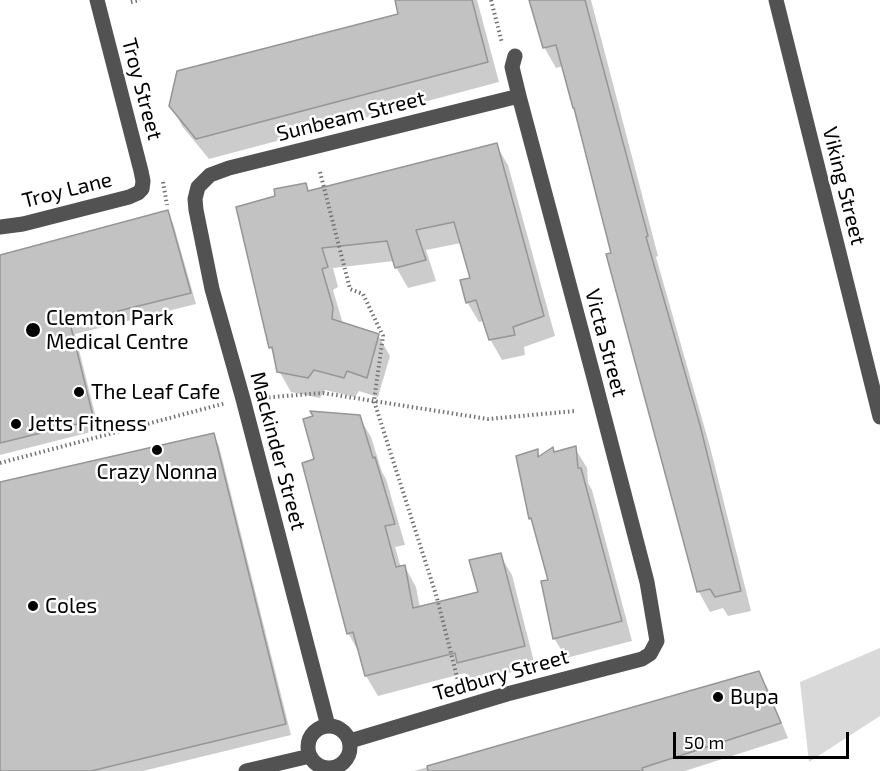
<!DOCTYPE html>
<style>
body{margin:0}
#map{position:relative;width:880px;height:771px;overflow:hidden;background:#fff;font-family:"Exo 2",sans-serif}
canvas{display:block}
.scale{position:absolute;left:673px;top:732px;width:176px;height:27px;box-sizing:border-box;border:3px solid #000;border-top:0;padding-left:8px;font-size:18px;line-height:21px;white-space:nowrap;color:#000;-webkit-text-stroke:4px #fff;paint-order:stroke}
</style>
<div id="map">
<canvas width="880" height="771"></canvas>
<div class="scale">50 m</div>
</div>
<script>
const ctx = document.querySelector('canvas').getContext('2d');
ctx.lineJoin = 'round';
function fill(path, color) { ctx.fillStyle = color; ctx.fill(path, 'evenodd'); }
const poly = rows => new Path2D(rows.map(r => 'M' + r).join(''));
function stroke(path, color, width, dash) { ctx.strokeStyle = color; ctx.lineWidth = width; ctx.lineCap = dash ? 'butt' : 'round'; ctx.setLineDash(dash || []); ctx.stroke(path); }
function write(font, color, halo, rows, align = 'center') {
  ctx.font = font + ' "Exo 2",sans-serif'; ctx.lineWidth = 5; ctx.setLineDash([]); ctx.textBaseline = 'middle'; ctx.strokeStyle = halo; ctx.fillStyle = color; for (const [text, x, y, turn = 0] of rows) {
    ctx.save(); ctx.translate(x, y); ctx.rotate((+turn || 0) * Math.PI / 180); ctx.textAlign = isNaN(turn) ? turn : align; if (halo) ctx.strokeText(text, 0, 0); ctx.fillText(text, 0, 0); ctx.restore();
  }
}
const green = poly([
 [880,648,880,716,809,762,800,682]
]);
const shadow = poly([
 [397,0,477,0,499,82,209,159,182,126,171,105,400,15],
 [530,0,591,0,658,256,656,257,710,447,751,611,728,616,723,608,710,612,699,592,608,255,613,254,563,66,556,68,544,47],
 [496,145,508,165,555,336,524,347,525,355,502,360,490,339,484,321,479,322,467,302,471,279,461,243,426,250,436,281,408,288,396,267,394,261,333,268,338,287,333,290,343,324,378,335,390,356,378,397,359,391,355,397,325,390,320,398,291,392,279,371,275,355,270,347,277,197,305,185,309,192],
 [167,212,173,223,196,304,75,334,99,430,0,455,0,257],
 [359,417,371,437,382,472,386,479,405,545,395,547,401,568,405,567,416,587,420,608,480,593,500,555,512,575,535,666,470,683,465,673,378,696,366,676,360,654,348,633,315,460],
 [213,435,219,446,291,735,143,771,0,771,0,483],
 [575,448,587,468,588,483,592,490,632,641,566,658,554,638,550,581,535,525,530,518,537,451,540,457,553,450,555,453],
 [758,673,767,687,788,738,685,771,414,771]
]);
const building = poly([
 [395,0,472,0,488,62,196,139,169,106,177,71,398,14,395,0],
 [529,0,585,0,648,236,646,237,700,425,741,591,715,597,710,589,697,592,606,254,611,253,574,108,573,108,556,45,543,48,529,0],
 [497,143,544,316,513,327,515,335,489,340,476,300,466,303,460,280,470,278,454,222,416,230,426,260,395,268,387,241,322,248,328,267,322,269,333,307,332,319,379,334,367,378,347,371,344,378,314,370,308,378,277,372,272,347,269,348,236,207,275,196,274,189,306,183,308,191,497,143],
 [168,210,191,293,70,323,94,420,0,443,0,255,168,210],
 [310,411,360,415,373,458,375,457,395,524,385,526,396,567,405,565,413,608,478,592,469,560,501,553,525,646,457,663,455,653,365,676,353,632,347,634,302,463,314,459,303,419,313,416,310,411],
 [214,433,286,724,91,771,0,771,0,482,214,433],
 [576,446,578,468,581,468,622,621,553,639,541,581,548,580,531,518,529,519,516,456,538,449,538,457,553,447,554,452,576,446],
 [759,671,781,723,642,768,643,771,428,771,427,766,759,671]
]);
const path = poly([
 [491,0,502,43],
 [131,2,140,0],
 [320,172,350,289,363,294,383,336,374,401,437,598,459,685],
 [163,182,167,205],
 [260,398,323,393,488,419,575,411],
 [0,463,226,403]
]);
const minor = poly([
 [776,0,880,417],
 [0,227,23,224,129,197,138,193,142,189,143,181,141,171,97,0],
 [328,726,243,399,212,289,196,210,195,199,198,187,210,175,229,168,519,96],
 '308 747a21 21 0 1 1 42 0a21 21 0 1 1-42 0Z',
 [350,741,507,694,642,659,650,654,657,641,647,582,594,378,519,96,512,67,515,56],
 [246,771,310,756]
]);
const markers = [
 [33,330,8,"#000"],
 [79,392,6,"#000"],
 [16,424,6,"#000"],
 [157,450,6,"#000"],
 [33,606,6,"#000"],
 [718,697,6,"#000"]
];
const streetNames = [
 ["Troy Street",142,89,75],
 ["Sunbeam Street",351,116,-14],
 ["Viking Street",844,186,76],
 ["Troy Lane",67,190,-14],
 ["Victa Street",606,343,75],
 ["Mackinder Street",278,451,75],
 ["Tedbury Street",501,675,-16]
];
const poiNames = [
 ["Clemton Park",46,318],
 ["Medical Centre",46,342],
 ["The Leaf Cafe",91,392],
 ["Jetts Fitness",28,424],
 ["Crazy Nonna",157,472,"center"],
 ["Coles",45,606],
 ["Bupa",730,697]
];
fill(green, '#d9d9d9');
fill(shadow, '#0003');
fill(building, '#c2c2c2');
stroke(building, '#969696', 1.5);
stroke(path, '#747474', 4, [1.5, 3]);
stroke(minor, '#525252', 15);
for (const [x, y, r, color] of markers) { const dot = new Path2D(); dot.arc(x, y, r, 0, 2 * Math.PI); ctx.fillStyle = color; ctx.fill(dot); stroke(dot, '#fff', 2); }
write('21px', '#000', '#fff', streetNames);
write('21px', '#000', '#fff', poiNames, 'left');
</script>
